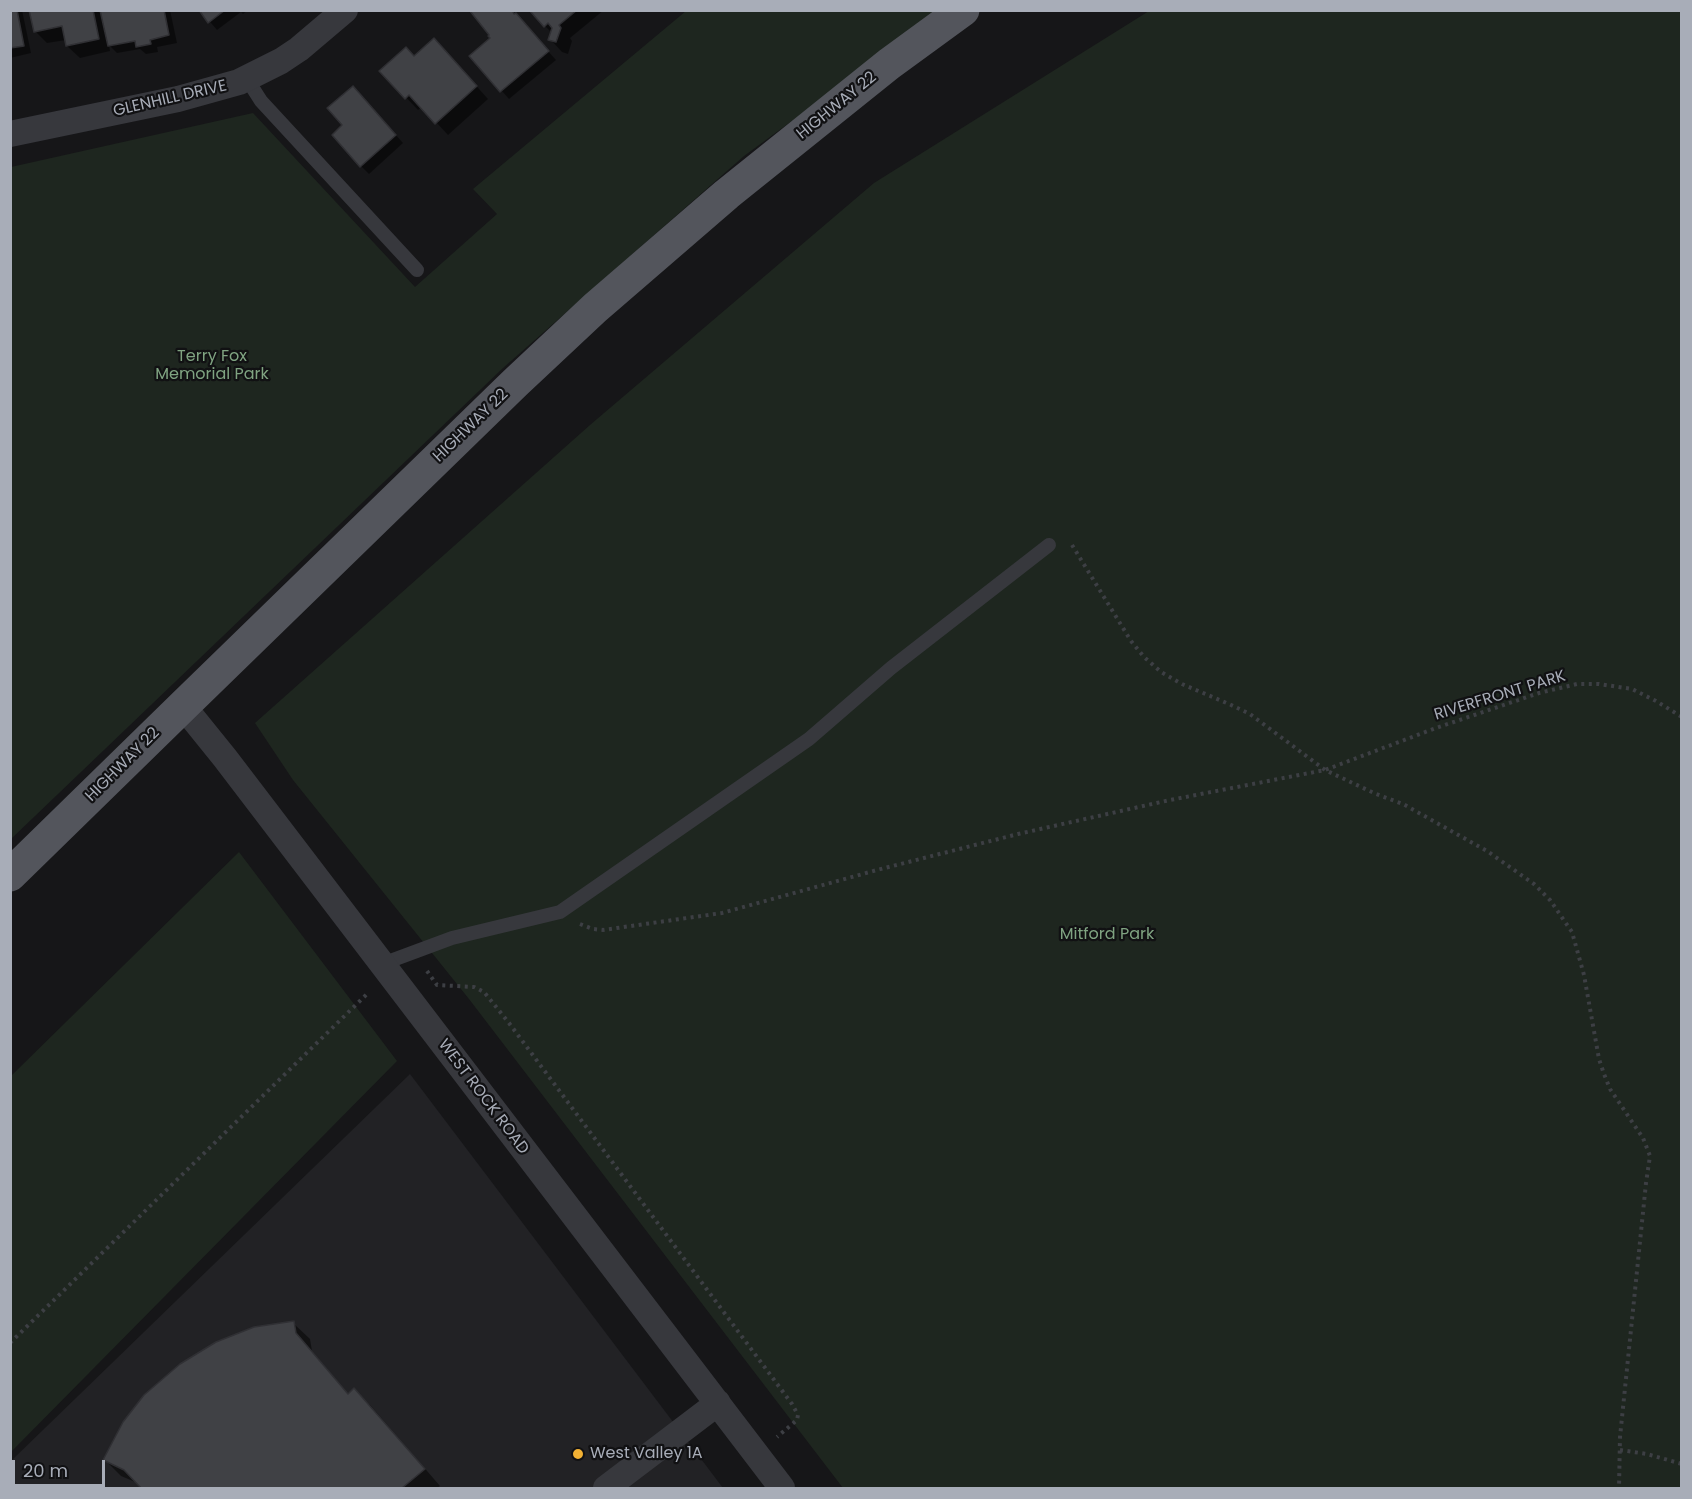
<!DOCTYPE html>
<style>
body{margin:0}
#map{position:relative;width:1692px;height:1499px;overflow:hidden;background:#161618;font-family:Poppins,sans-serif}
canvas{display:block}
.frame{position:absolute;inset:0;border:12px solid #a8adb8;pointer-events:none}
.scale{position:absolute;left:12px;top:1460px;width:93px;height:27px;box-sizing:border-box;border:3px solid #a8adb8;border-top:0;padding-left:8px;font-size:18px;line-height:21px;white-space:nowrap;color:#a8adb8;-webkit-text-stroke:4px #111113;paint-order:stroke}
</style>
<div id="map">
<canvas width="1692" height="1499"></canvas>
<div class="frame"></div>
<div class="scale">20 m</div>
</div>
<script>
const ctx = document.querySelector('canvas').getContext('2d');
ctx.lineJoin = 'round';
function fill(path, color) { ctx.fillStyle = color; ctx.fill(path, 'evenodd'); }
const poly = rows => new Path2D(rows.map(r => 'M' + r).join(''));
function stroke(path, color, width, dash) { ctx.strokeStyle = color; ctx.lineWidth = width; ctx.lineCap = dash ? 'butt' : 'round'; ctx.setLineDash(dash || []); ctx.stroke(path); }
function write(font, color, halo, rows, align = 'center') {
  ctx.font = font + ' Poppins,sans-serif'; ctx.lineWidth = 4.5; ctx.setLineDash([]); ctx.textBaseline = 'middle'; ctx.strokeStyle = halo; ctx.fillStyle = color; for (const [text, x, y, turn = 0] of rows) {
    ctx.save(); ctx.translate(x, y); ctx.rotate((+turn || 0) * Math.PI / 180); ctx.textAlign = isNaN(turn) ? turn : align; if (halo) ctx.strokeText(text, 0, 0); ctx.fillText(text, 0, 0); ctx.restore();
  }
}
const built = poly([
 [410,1074,723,1488,11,1488,11,1461]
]);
const green = poly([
 [686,11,942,11,744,156,503,368,11,839,11,167,253,113,415,287,497,214,473,189],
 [1149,11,1681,11,1681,1488,843,1488,469,999,293,780,255,723,590,425,874,183],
 [239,852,397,1061,11,1452,11,1076]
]);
const shadow = poly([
 [10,10,22,10,31,53,10,58],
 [31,10,170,10,177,43,157,47,158,52,146,54,140,49,117,53,109,45,110,51,80,58,67,46,66,40,47,43,35,31],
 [200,10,248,10,243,14,241,12,217,30],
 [511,10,556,60,509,99,471,56,492,38,472,11],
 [529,10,604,10,570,38,572,41,568,54,562,52,550,39,552,33],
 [446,52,488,99,448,135,422,107,418,110,381,71,414,57],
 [361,96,403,143,369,174,361,166,344,125],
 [293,1323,310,1339,312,1351,349,1395,354,1390,371,1406,440,1486,437,1488,143,1488,140,1484,121,1476,104,1459]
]);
const building = poly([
 [10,10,17,10,24,46,10,48,10,10],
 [29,10,93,10,99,39,66,46,62,26,34,32,29,10],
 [100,10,164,10,169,35,150,40,151,44,136,47,135,41,108,46,100,10],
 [199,10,225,10,208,23,199,10],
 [512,10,514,14,516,13,549,51,500,92,469,56,490,38,488,36,489,35,470,11,512,10],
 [531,10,577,10,559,25,561,28,556,42,548,40,552,28,548,23,544,27,530,11,531,10],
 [434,38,477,86,435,124,409,95,405,99,379,71,406,47,414,56,434,38],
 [353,86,396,135,360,167,332,135,342,125,327,108,353,86],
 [294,1321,296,1333,348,1394,354,1388,425,1469,402,1488,141,1488,124,1470,103,1460,123,1422,144,1395,180,1364,216,1342,254,1327,294,1321]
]);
const path = poly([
 [1072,545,1131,641,1144,657,1161,672,1182,684,1229,704,1250,714,1325,770,1376,794,1403,804,1487,851,1534,884,1550,900,1572,932,1584,975,1599,1059,1604,1074,1610,1089,1643,1138,1650,1156,1646,1183,1620,1437,1619,1488],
 [580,924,593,929,603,930,722,913,877,870,1018,834,1170,800,1325,770,1436,728,1539,693,1577,684,1599,684,1632,689,1656,701,1682,717],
 [427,971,437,985,474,987,484,992,509,1023,792,1404,798,1415,797,1420,777,1437],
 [10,1343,368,993],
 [1620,1450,1647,1454,1682,1464]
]);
const lane = poly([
 [247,79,261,101,417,270],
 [382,964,452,938,560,912,809,739,891,668,1049,545]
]);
const street = poly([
 [10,134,178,99,239,82,281,61,299,49,345,10],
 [183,706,225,758,782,1488],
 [606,1488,718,1403]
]);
const primary = poly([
 [10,875,183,706,515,383,595,308,727,194,889,64,963,10]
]);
const markers = [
 [578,1454,6,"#f2b134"]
];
const streetNames = [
 ["GLENHILL DRIVE",170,99,-13],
 ["HIGHWAY 22",837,106,-39],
 ["HIGHWAY 22",471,426,-44],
 ["RIVERFRONT PARK",1500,696,-17],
 ["HIGHWAY 22",123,765,-45],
 ["WEST ROCK ROAD",483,1097,53]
];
const parkNames = [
 ["Terry Fox",212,357],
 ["Memorial Park",212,375],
 ["Mitford Park",1107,935]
];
const poiNames = [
 ["West Valley 1A",590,1454]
];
fill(built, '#222225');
fill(green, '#1e261f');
fill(shadow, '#0007');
fill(building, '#404145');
stroke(building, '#303034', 1.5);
stroke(path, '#3d3f44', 4, [3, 4.5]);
stroke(lane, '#37383d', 14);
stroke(street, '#37383d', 26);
stroke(primary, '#53555c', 33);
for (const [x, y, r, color] of markers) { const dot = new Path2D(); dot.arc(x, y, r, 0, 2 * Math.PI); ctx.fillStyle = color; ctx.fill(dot); stroke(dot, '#111113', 2); }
write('16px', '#a8adb8', '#111113', streetNames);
write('16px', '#7fa381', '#111113', parkNames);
write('16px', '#a8adb8', '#111113', poiNames, 'left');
</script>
